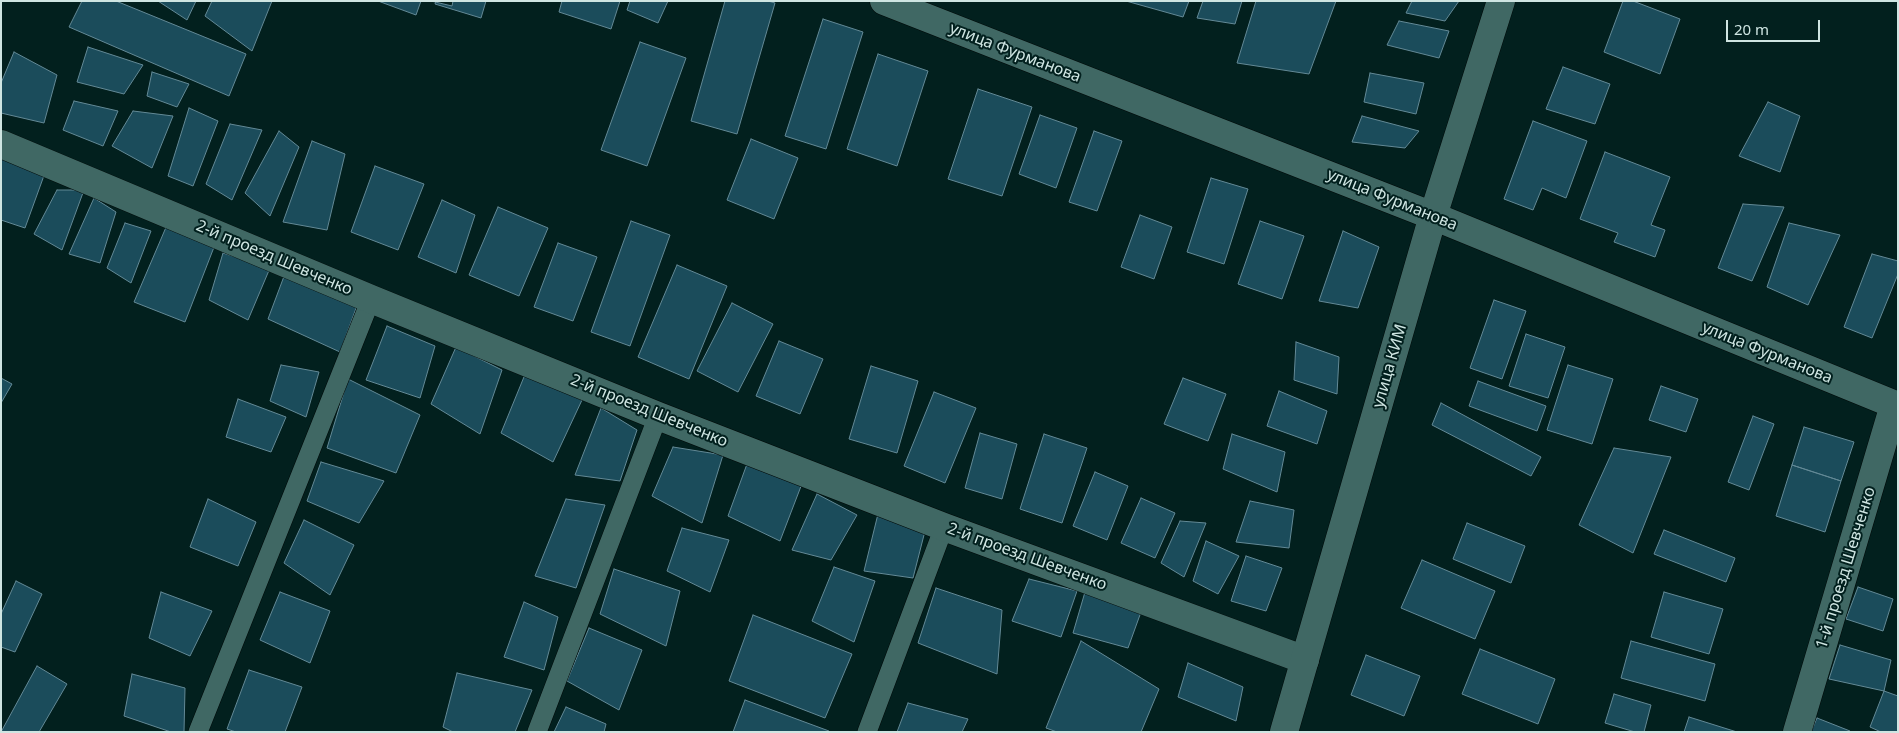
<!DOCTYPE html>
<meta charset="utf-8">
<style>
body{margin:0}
#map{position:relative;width:1899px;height:733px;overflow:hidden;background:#02201e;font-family:"Noto Sans",sans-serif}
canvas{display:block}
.frame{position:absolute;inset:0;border:2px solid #cfe5e2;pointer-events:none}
.scale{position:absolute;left:1726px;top:20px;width:94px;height:22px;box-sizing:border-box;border:2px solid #cfe5e2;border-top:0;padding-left:6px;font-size:15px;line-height:18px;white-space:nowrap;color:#cfe5e2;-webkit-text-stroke:4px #02201e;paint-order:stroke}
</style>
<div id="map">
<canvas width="1899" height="733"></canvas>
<div class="frame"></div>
<div class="scale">20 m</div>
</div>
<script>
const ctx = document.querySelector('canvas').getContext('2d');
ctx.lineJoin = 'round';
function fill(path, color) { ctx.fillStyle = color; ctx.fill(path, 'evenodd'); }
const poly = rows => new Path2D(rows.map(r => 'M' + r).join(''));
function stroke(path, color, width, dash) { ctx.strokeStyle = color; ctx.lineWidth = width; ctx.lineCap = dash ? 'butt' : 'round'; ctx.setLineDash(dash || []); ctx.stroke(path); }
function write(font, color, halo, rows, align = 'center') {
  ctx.font = font + ' "Noto Sans",sans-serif'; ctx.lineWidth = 4; ctx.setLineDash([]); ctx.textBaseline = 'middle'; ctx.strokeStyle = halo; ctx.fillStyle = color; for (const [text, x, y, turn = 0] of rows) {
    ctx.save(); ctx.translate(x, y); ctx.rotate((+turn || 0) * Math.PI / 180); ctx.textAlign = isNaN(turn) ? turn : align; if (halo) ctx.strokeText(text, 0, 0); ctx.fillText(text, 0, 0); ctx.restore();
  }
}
const building = poly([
 [82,1,116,1,246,54,229,96,69,27,82,1],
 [158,1,196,1,187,20,158,1],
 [212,1,272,1,252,51,205,16,212,1],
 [378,1,421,1,416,15,378,1],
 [431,1,453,1,452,6,431,1],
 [436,1,486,1,481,18,435,4,436,1],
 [562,1,620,1,611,29,559,12,562,1],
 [630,1,668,1,658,23,627,10,630,1],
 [725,1,768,1,775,3,737,134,691,121,725,1],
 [1126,1,1189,1,1183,17,1126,1],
 [1203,1,1242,1,1235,24,1197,18,1203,1],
 [1256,1,1336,1,1309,74,1237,63,1256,1],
 [1412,1,1459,1,1445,21,1406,13,1412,1],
 [1623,1,1633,1,1680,19,1660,74,1604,52,1623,1],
 [823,19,863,32,826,149,785,136,823,19],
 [1399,21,1449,31,1439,58,1387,45,1399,21],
 [640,42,686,58,647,166,601,150,640,42],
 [88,47,143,65,124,94,77,82,88,47],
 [14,52,57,75,44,123,1,113,1,83,14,52],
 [878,54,928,71,897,166,847,149,878,54],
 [1563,67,1610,84,1595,124,1546,109,1563,67],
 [152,72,189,84,177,107,147,96,152,72],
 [1370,73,1424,83,1416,114,1364,102,1370,73],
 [978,89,1032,107,1002,196,948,179,978,89],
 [74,101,118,111,103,146,63,130,74,101],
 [1768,102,1800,116,1780,172,1739,156,1768,102],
 [189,108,218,121,193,186,168,176,189,108],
 [133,111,173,116,152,168,112,146,133,111],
 [1040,115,1077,128,1056,188,1019,174,1040,115],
 [1362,116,1419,131,1405,148,1352,142,1362,116],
 [1533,121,1587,141,1566,198,1542,188,1533,210,1504,199,1533,121],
 [230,124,262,130,232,200,206,184,230,124],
 [279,131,299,147,270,216,245,193,279,131],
 [1094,131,1122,141,1097,211,1069,202,1094,131],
 [751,139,798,158,774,219,727,200,751,139],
 [312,141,345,154,327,230,283,222,312,141],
 [1605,152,1670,177,1651,225,1665,230,1655,257,1614,242,1618,233,1580,219,1605,152],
 [1,153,46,170,25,228,1,220,1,153],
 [375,166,424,184,398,250,351,232,375,166],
 [1211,178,1248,189,1224,264,1187,252,1211,178],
 [57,190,84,190,62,250,34,234,57,190],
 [94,198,116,212,100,263,69,254,94,198],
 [442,200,475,215,456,273,418,257,442,200],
 [1743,204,1784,207,1752,281,1718,268,1743,204],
 [498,207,548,228,519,296,469,275,498,207],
 [1140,215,1172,227,1154,279,1121,267,1140,215],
 [631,221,670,235,630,346,591,332,631,221],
 [1260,221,1304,236,1282,299,1238,284,1260,221],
 [125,223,151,231,131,283,107,268,125,223],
 [1789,223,1840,235,1808,305,1767,287,1789,223],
 [167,225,216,242,185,322,134,302,167,225],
 [1343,231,1379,247,1358,308,1319,301,1343,231],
 [558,243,597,257,573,321,534,307,558,243],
 [223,253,270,268,248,320,209,300,223,253],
 [1872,254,1898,261,1898,274,1872,338,1844,327,1872,254],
 [677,265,727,286,689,379,638,357,677,265],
 [286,271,358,303,340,352,268,319,286,271],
 [1494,300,1526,311,1502,379,1470,368,1494,300],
 [732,303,773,324,738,392,697,371,732,303],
 [387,326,435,346,420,398,366,380,387,326],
 [1526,334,1565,347,1548,398,1509,386,1526,334],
 [779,341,823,359,800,414,756,396,779,341],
 [1296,342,1339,357,1337,394,1294,380,1296,342],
 [456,347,502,370,480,434,431,404,456,347],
 [281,365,319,372,306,417,270,401,281,365],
 [1568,365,1613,379,1592,444,1547,430,1568,365],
 [871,366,918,381,897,453,849,439,871,366],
 [526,372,582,400,553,462,501,433,526,372],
 [1,378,12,384,1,403,1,378],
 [1183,378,1226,394,1208,441,1164,424,1183,378],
 [348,379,420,415,396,473,327,448,348,379],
 [1478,381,1546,406,1537,431,1469,406,1478,381],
 [1661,386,1698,399,1686,432,1649,420,1661,386],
 [1279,391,1327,411,1317,444,1267,426,1279,391],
 [934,392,976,408,945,483,904,466,934,392],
 [238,399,286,417,271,452,226,437,238,399],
 [1441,403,1541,457,1531,476,1432,425,1441,403],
 [601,408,637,430,620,481,575,475,601,408],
 [1753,416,1774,424,1749,490,1728,482,1753,416],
 [1804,427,1854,442,1841,481,1792,465,1804,427],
 [980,433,1017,444,1002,499,965,488,980,433],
 [1044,434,1087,448,1062,523,1020,509,1044,434],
 [1232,434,1285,452,1277,492,1223,469,1232,434],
 [673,447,723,455,702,523,652,496,673,447],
 [1614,448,1671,457,1633,553,1579,525,1614,448],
 [321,462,384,481,359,523,307,501,321,462],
 [747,464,803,481,780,541,728,516,747,464],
 [1792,465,1841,481,1825,532,1776,516,1792,465],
 [1095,472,1128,486,1107,540,1073,526,1095,472],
 [817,494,857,515,831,560,792,550,817,494],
 [1141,498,1175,513,1155,558,1121,543,1141,498],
 [208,499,256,522,238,566,190,547,208,499],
 [566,499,605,505,576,588,535,576,566,499],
 [1250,501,1294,510,1289,548,1236,542,1250,501],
 [878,514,925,531,913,578,864,571,878,514],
 [304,520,354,545,330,595,284,563,304,520],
 [1180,521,1206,523,1184,577,1161,563,1180,521],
 [1467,523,1525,546,1511,583,1453,559,1467,523],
 [682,528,729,540,710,592,667,571,682,528],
 [1664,530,1735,558,1726,582,1654,554,1664,530],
 [1206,541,1239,556,1218,594,1193,581,1206,541],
 [1246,556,1282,568,1266,611,1231,601,1246,556],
 [1422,560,1495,591,1475,639,1401,608,1422,560],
 [834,567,875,581,854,642,812,621,834,567],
 [614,569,680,591,666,646,600,614,614,569],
 [1029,579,1077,591,1061,637,1012,621,1029,579],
 [16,581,42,594,15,652,1,647,1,614,16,581],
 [1858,587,1893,599,1883,631,1846,619,1858,587],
 [936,588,1002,610,997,674,918,643,936,588],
 [161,592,212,611,190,656,149,638,161,592],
 [280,592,330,611,310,663,260,640,280,592],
 [1085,592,1141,612,1128,648,1073,633,1085,592],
 [1664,592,1723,609,1709,654,1651,637,1664,592],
 [524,602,558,617,544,670,504,657,524,602],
 [753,615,852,654,825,718,729,681,753,615],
 [589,628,642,650,619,710,567,681,589,628],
 [1081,641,1159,689,1141,732,1057,732,1046,728,1081,641],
 [1631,641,1715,664,1705,701,1621,678,1631,641],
 [1840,645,1891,660,1884,691,1829,679,1840,645],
 [1480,649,1555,679,1538,724,1462,694,1480,649],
 [1366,655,1420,676,1404,716,1351,695,1366,655],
 [1188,663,1243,687,1236,721,1178,697,1188,663],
 [37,666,67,684,39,732,1,732,37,666],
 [249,670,302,687,285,732,236,732,227,729,249,670],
 [457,673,532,690,515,732,453,732,443,727,457,673],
 [132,674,185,688,184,732,171,732,124,716,132,674],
 [1884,691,1898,696,1898,732,1881,732,1870,727,1884,691],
 [1614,694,1651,705,1644,732,1635,732,1605,723,1614,694],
 [745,700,829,731,829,732,733,732,745,700],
 [908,703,968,719,962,732,897,732,908,703],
 [566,707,606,724,604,732,554,732,566,707],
 [1689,717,1737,732,1684,732,1689,717],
 [1817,718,1850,731,1849,732,1811,732,1817,718]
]);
const service = poly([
 [198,732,371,299],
 [537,732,658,416],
 [867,732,944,527]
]);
const minor = poly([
 [884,1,1433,216,1898,406],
 [1,144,371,299,658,416,944,527,1305,660],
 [1797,732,1894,405]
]);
const tertiary = poly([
 [1284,732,1433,216,1501,1]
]);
const streetNames = [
 ["улица Фурманова",1015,53,21],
 ["улица Фурманова",1392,200,22],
 ["2-й проезд Шевченко",274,258,23],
 ["улица Фурманова",1767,353,22],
 ["улица КИМ",1390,366,-74],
 ["2-й проезд Шевченко",649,411,22],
 ["2-й проезд Шевченко",1027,557,20],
 ["1-й проезд Шевченко",1846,568,-73]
];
fill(building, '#1b4c5b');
stroke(building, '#638996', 1);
stroke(service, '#000908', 20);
stroke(minor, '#000908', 29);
stroke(tertiary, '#000908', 29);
stroke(service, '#406864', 19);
stroke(minor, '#406864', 28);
stroke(tertiary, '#406864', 28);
write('16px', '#cfe5e2', '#02201e', streetNames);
</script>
